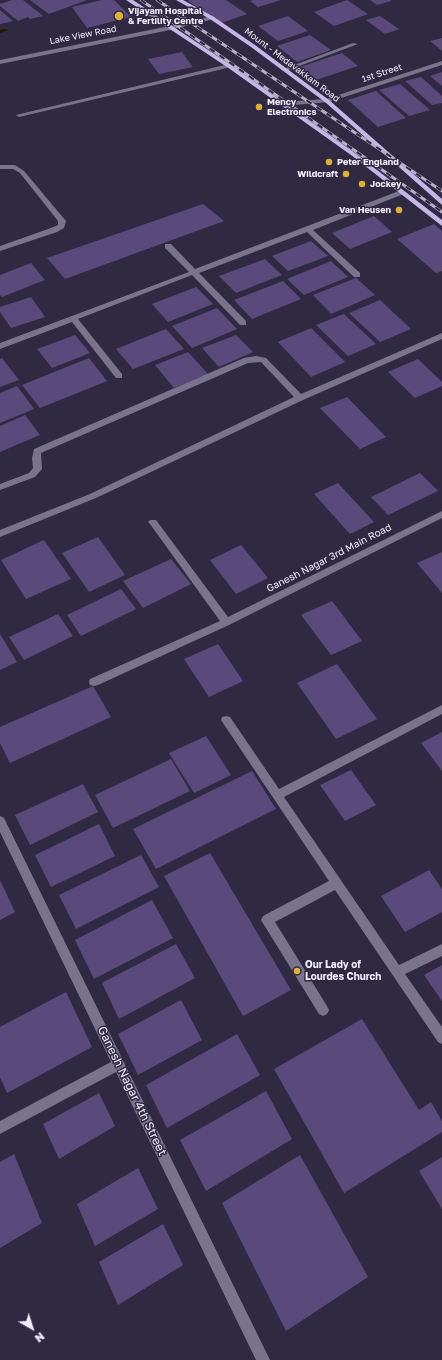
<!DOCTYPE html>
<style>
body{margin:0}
#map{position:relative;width:442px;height:1360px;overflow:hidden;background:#302942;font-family:"Golos Text",sans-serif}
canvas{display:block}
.north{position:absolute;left:12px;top:1308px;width:40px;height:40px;-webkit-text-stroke:3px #302942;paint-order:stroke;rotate:141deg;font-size:11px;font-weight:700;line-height:16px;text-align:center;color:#f2edfe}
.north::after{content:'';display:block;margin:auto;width:14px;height:18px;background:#f2edfe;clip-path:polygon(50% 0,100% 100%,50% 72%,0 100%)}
</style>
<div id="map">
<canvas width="442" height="1360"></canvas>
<div class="north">N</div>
</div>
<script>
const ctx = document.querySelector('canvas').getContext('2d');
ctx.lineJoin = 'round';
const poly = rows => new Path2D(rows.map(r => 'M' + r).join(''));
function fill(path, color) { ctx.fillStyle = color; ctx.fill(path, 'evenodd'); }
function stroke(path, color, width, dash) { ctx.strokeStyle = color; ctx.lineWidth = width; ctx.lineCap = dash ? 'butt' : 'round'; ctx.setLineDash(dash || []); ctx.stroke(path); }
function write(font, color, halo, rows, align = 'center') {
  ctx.font = font + ' "Golos Text",sans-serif'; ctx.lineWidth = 3; ctx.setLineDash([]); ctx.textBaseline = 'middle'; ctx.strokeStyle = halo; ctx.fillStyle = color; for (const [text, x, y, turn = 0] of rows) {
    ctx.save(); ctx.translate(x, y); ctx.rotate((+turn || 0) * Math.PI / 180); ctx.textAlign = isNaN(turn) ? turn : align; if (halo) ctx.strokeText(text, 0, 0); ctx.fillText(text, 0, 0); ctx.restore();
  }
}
const stream = poly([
 [5,29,9,30,0,33,0,30,5,29]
]);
const building = poly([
 [12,0,23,0,43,16,30,19,28,17,18,21,0,6,0,4],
 [30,0,87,0,49,14],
 [102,0,114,0,131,17,87,28,72,7],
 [190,0,226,0,247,14,221,23,188,1],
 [253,0,281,0,258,7,250,1],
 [347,0,368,14,334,26,314,12],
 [370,0,390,0,391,1,377,5],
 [0,10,13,21,0,24],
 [288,16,308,31,278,41,258,26],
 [380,16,399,29,385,34,366,20],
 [310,35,331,50,297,62,277,46],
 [442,38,442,51,430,41],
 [182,52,193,67,159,74,148,59],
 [342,53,358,66,316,80,300,67],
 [442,72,442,86,430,76],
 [421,77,442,96,442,103,432,105,405,81],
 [400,84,430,110,409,116,379,90],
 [376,91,406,118,378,127,348,100],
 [203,204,224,221,65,279,47,258],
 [374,216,392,232,350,249,332,233],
 [434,224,442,231,442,271,436,273,397,239],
 [311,241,328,256,288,271,272,256],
 [265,259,282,275,236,293,219,276],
 [331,261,348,277,304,295,287,279],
 [31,263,45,280,2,297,0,295,0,275],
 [356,278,375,295,331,314,313,295],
 [283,281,301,299,252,319,234,300],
 [196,287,213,304,168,322,152,304],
 [31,297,45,317,11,328,0,312,0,307],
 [380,300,411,329,380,342,349,313],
 [217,308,237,329,192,348,172,326],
 [344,314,376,344,348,356,316,325],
 [311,328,345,362,311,377,278,342],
 [166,329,184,349,133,369,116,349],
 [75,335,90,353,52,368,37,349],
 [236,335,253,352,219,367,202,348],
 [188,352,208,374,174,388,155,365],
 [2,358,19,380,0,387,0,359],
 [89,358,107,381,40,408,22,385],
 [418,359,442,382,442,386,415,398,388,372],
 [17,386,34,409,0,423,0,393],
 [347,397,386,437,360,449,320,408],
 [25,415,40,435,0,452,0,426],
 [420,473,438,491,388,515,371,497],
 [338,483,374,522,350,534,314,494],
 [98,537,125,575,89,592,62,553],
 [44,540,71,579,26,599,1,560],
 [241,545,268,578,236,594,210,560],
 [442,552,442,593,417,563],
 [171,559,191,584,143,608,123,581],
 [121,589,136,609,81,636,67,615],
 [332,601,362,641,331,655,301,615],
 [58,614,73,636,24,660,9,637],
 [0,634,17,662,0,670],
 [218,644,243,681,209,697,184,659],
 [337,664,377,719,336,739,297,683],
 [93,686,111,717,10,763,0,743,0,727],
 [442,732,442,771,421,743],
 [206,736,231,775,194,793,169,753],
 [171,759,190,791,113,828,95,795],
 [351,770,376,805,345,821,320,785],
 [252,771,276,809,156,869,133,829],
 [83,784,98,812,30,845,15,815],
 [99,824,115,856,51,887,35,855],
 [210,853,291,990,243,1016,164,876],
 [141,855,159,887,76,929,59,895],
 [429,870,442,889,442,912,405,932,381,896],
 [0,880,15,912,0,920],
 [152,900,173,938,94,979,75,940],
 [176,944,195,978,119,1019,102,983],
 [442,965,442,1001,424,975],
 [66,992,92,1047,7,1093,0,1077,0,1027],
 [181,1000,202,1040,138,1075,118,1034],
 [362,1019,419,1110,431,1102,442,1121,442,1132,344,1193,274,1069],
 [237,1034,260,1075,167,1128,146,1085],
 [266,1091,292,1139,206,1191,180,1140],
 [99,1093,115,1126,59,1159,43,1124],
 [14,1154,42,1223,0,1248,0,1162],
 [300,1155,368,1277,286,1331,222,1203],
 [442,1157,442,1209,419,1171],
 [138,1168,158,1209,95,1246,77,1204],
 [163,1224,183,1265,118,1305,99,1262]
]);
const minor = poly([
 [212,16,214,17,214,19,170,30,0,64,0,60,170,26,212,16],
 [353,43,358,44,286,71,281,70,353,43],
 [442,61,442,65,329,102,283,106,280,104,283,102,326,99,442,61],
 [229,64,232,66,231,67,19,117,16,115,229,64],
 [0,165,15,165,24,171,66,221,64,228,57,232,0,251,0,246,51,228,58,225,58,221,20,173,13,169,0,169,0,165],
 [399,191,402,191,406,193,313,230,360,273,360,277,354,277,307,232,199,273,246,321,246,325,240,325,192,275,78,319,122,374,122,378,116,378,72,322,0,349,0,343,189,272,165,248,165,244,171,244,195,269,399,191],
 [442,333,442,339,303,400,96,498,0,537,0,530,90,494,294,397,261,362,248,363,41,453,42,469,35,477,0,490,0,484,29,473,33,468,32,458,34,449,244,358,256,356,266,358,301,394,442,333],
 [442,511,442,518,229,625,98,685,94,686,90,685,89,682,90,679,220,621,150,524,148,522,150,520,156,520,228,617,442,511],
 [442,705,442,714,284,797,399,965,442,944,442,956,405,974,442,1027,442,1044,438,1042,335,890,275,922,327,1006,329,1010,327,1014,323,1016,319,1014,261,920,263,916,329,881,221,720,222,717,226,716,230,717,279,789,442,705],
 [0,816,4,818,270,1360,256,1360,116,1072,0,1134,0,1121,111,1062,0,832,0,816]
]);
const major = poly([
 [126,0,133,0,231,65,355,153,442,220,442,226,351,155,227,67,126,0],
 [176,0,183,0,214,17,255,45,329,100,442,199,442,205,325,102,251,47,210,19,176,0]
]);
const rail = poly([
 [141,0,442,212],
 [157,0,442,191]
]);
const markers = [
 [119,16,5,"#deb133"],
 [259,107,4,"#deb133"],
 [329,162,4,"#deb133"],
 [346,174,4,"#deb133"],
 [362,184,4,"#deb133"],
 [399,210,4,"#deb133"],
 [297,971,4,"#deb133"]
];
const farPoinames = [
 ["Vijayam Hospital",128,11],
 ["& Fertility Centre",128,21],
 ["Mency",267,102],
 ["Electronics",267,112],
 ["Peter England",337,162],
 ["Wildcraft",338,174,"right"],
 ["Jockey",370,184],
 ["Van Heusen",391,210,"right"]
];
const farStreetnames = [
 ["Lake View Road",83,35,-11],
 ["Mount - Medavakkam Road",292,65,37],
 ["1st Street",382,73,-18]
];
const streetNames = [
 ["Ganesh Nagar 3rd Main Road",329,558,-27]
];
const poiNames = [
 ["Our Lady of",305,965],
 ["Lourdes Church",305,977]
];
const nearStreetnames = [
 ["Ganesh Nagar 4th Street",132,1091,64]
];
fill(stream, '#231700');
fill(building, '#5a4a7c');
fill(minor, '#79738b');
fill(major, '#c4b7e8');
stroke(rail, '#b6b1c4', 3);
stroke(rail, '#302942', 2, [6]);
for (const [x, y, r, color] of markers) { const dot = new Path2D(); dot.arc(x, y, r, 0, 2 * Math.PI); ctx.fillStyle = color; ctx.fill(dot); stroke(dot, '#302942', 1.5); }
write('bold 9px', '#f2edfe', '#302942', farPoinames, 'left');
write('9px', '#f2edfe', '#302942', farStreetnames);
write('10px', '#f2edfe', '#302942', streetNames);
write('bold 10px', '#f2edfe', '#302942', poiNames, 'left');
write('12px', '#f2edfe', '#302942', nearStreetnames);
</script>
